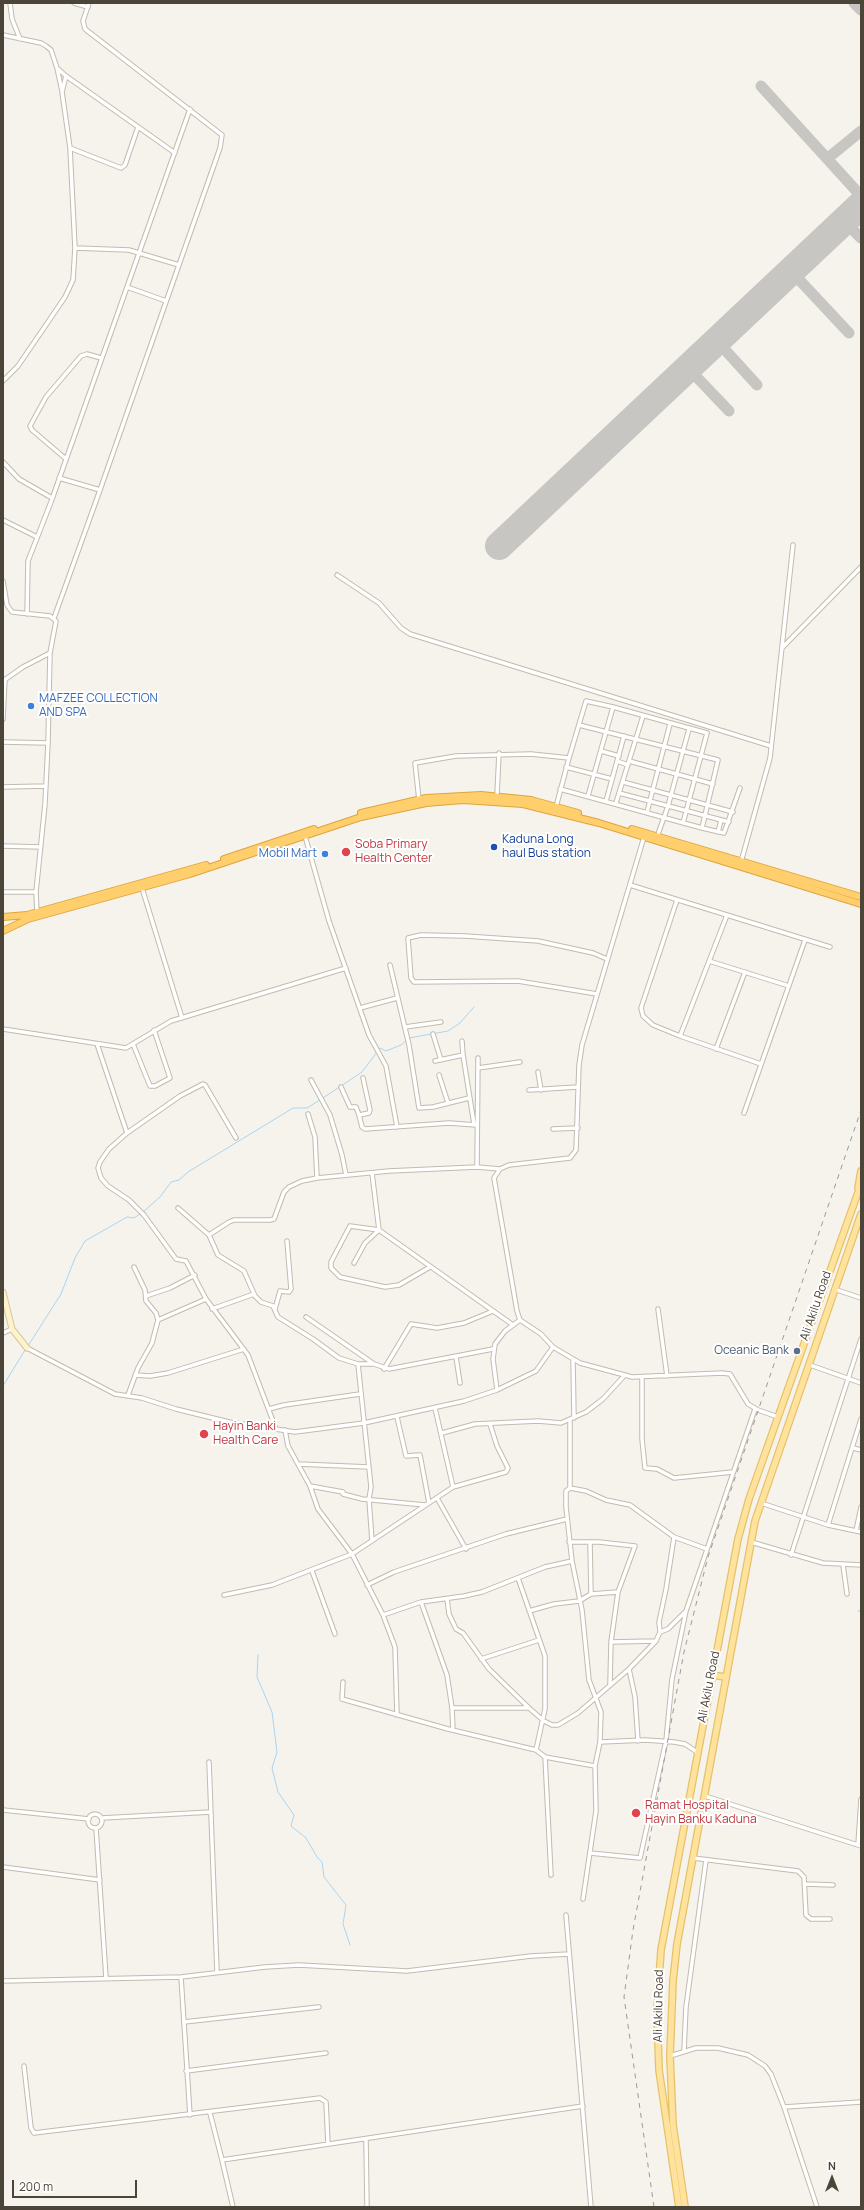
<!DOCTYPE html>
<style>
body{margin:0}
#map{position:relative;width:864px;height:2210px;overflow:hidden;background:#f6f3ec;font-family:Manrope,sans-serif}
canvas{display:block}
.frame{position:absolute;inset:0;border:4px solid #4b4439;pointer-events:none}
.north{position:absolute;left:812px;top:2158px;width:40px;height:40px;-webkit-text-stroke:3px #fff;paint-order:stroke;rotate:0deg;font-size:11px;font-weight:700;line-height:16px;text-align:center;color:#4b4439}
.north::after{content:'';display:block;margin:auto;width:14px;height:18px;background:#4b4439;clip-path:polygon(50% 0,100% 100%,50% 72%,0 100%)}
.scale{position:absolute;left:12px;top:2180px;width:125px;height:18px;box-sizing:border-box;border:2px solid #4b4439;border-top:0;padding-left:5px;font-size:12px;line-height:14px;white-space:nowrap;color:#4b4439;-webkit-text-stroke:3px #fff;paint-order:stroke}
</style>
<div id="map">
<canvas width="864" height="2210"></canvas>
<div class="frame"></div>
<div class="north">N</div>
<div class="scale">200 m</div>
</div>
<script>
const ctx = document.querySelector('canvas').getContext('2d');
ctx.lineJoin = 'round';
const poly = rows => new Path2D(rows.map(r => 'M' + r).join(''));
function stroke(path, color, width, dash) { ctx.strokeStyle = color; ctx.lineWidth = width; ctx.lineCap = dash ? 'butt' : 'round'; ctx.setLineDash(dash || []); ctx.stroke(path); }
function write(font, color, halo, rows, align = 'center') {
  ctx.font = font + ' Manrope,sans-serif'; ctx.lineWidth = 4; ctx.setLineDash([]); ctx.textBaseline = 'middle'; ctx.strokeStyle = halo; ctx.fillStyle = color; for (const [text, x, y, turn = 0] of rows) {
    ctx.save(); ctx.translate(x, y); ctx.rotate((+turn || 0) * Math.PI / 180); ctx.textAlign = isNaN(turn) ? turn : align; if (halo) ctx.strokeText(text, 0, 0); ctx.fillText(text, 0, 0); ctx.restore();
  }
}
const stream = poly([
 [323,1098,362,1072,380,1048,386,1051,401,1045,409,1038,448,1031,460,1023,474,1007],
 [143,1212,160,1197,171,1182,179,1180,188,1172,293,1108,307,1108,320,1100],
 [28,1346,61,1294,75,1258,85,1241,127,1217,134,1218,140,1214],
 [3,1386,25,1350],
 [858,1611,861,1611],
 [258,1655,257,1677,272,1712,277,1752,272,1768,278,1792,294,1815,291,1826,306,1838,317,1857,322,1862,324,1877,346,1905,343,1924,350,1945]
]);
const taxiway = poly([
 [854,3,861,10],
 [761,86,861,196],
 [828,158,861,131],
 [844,221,861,238],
 [791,271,849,333],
 [717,341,757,385],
 [688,368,729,411]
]);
const runway = poly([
 [499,546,861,205]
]);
const street = poly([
 [10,3,12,19,20,39],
 [74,3,88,7],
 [89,3,83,21,85,29,222,135,220,148,100,490],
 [3,35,41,43,46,46,51,50,57,68,66,76,62,92,70,148,75,248,73,280,65,297,18,366,3,381],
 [57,68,62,91],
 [66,76,175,153],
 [70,148,121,168,125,165,138,127],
 [75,248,129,250,179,265],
 [127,287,166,301],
 [66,459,32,430,30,426,46,397,81,356,87,354,101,358],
 [3,462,19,479,52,498],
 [3,520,37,537],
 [337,575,379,603,401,628,410,634,771,746],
 [3,581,7,605,12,612,50,616,56,621,50,653,48,743,45,804,36,892,37,912],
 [27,614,28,561,51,502,190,109],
 [54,618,100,490,59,478],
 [782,648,861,567],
 [3,681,23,667,50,653],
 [3,719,5,679],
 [579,725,718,760,702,828],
 [3,742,48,743],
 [601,751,619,756],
 [569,758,586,701,613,707],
 [617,761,628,765],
 [629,761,713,784],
 [566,767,612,779],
 [623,782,733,812],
 [3,787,46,786],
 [560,789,702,828,724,833,740,788],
 [619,793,643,716],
 [497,795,499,753],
 [588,796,613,707,707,733,683,823],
 [419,800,415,763,456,756,531,754,569,758,556,807],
 [606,801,624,736],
 [616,803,619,793,729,822],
 [647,812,670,724],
 [718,832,721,820],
 [305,836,329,921,369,1035,386,1066,397,1127],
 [644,837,582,1045,579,1065,576,1150,570,1158,509,1165,500,1169,494,1178,517,1311,520,1320,541,1334,553,1347,580,1363,632,1377,722,1373,730,1374,748,1404,758,1410,778,1417],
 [657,837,668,806,689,729],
 [3,846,41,847],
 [741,862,770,758,793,545],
 [630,885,830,947],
 [142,888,182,1018],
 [3,892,36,892],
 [677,900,641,1008,643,1016,653,1025,680,1036,761,1064],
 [709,961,789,986],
 [390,965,409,1045,419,1108,433,1107,469,1098],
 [597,994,518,981,414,982,411,978,408,938,421,935,465,936,538,941,593,953,607,959],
 [360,1008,397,998],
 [405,1027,441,1022],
 [3,1029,126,1048,171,1021,346,968],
 [433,1034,441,1060],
 [680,1036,727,915],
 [462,1041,463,1055],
 [97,1044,127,1133],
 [133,1044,150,1086,155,1086,170,1078,154,1030],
 [716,1049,745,972],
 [435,1061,463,1055,474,1124],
 [478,1068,520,1062],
 [538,1072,541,1090],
 [439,1075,448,1103],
 [363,1078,370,1110,369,1113,359,1115,362,1127,365,1129,449,1123,476,1125],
 [311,1080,330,1115,342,1155,346,1175],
 [341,1087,350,1107,356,1107,359,1115],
 [529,1090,578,1087],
 [744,1113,805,940],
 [308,1114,315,1137,317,1178],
 [553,1129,578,1128],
 [236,1138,205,1085,203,1084,180,1096,127,1133,109,1149,100,1162,98,1168,101,1178,108,1186,129,1200,144,1215,176,1259,186,1261,206,1299,248,1355,276,1429],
 [477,1167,478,1058],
 [178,1208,209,1235,218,1255,244,1271,255,1296,261,1302,273,1306,278,1317,313,1339,339,1358,358,1364,374,1364],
 [209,1235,229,1222,234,1220,270,1220,274,1219,284,1192,289,1187,302,1181,317,1178,389,1171,477,1167,500,1169],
 [354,1263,365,1243,379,1230,372,1173],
 [430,1267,399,1285,385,1287,340,1277,331,1268,331,1262,350,1226,379,1230,513,1325],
 [834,1289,861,1298],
 [146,1296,170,1288,195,1275],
 [212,1309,254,1294],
 [275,1309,280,1291,289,1292,291,1289,287,1241],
 [658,1309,667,1376],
 [306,1317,374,1364,389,1369,493,1349],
 [158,1320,206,1299],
 [3,1333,12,1329],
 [27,1348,115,1394,142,1398,176,1409,229,1422,295,1432,364,1423,464,1401,497,1390,536,1371,553,1347],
 [456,1357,460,1383],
 [573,1360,574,1418],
 [358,1364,371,1487,369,1499,372,1541],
 [810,1365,861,1383],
 [384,1369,411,1324,437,1328,464,1323,493,1311],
 [135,1375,150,1376,168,1373,244,1349],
 [642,1378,642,1439,645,1468,657,1469,674,1478,733,1472],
 [497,1390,493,1359,495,1344,505,1331,520,1320],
 [128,1395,138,1368,152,1343,158,1320,156,1313,146,1301,145,1290,134,1267],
 [435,1408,453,1487],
 [269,1409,284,1405,360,1394],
 [397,1417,406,1456,420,1455,429,1503],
 [570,1420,570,1488,566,1491,566,1507,572,1561,582,1610,589,1680,601,1712,600,1742,595,1766,596,1811,583,1899],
 [285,1430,288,1446,310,1486,318,1509,352,1554,383,1615,395,1647,397,1715],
 [442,1433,475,1424,538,1421,561,1423,586,1412,603,1399,624,1376],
 [853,1448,861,1450],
 [298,1464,369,1467],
 [310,1486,343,1492,343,1494,362,1499,425,1505],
 [570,1488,586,1491,606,1500,630,1505,674,1537,707,1549],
 [437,1498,466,1549],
 [761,1503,828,1525,861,1532],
 [828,1525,861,1419],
 [856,1531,861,1507],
 [569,1542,599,1542,635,1546,618,1592,611,1642,610,1684],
 [590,1542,591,1594],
 [751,1542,823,1563,861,1565],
 [791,1555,861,1339],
 [843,1565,847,1594],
 [312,1571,335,1634],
 [518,1578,545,1656,545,1709,536,1750],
 [367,1585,394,1572,506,1534,567,1519],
 [224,1595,272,1585,352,1554,453,1487,506,1472,508,1468,497,1446,490,1424],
 [447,1599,449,1614,456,1629,463,1633,489,1669,529,1708,544,1721,552,1725,558,1725,578,1713,629,1669,656,1641,660,1632,668,1629,686,1611,755,1409],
 [421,1602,447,1675,452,1708,453,1730],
 [529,1611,554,1604,579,1601,591,1594,618,1592],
 [383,1615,421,1602,464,1596,482,1592,545,1567,572,1561],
 [660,1632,659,1622,666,1589,674,1537],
 [611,1642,656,1641],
 [481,1659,539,1640],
 [629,1669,635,1697,638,1741],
 [343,1682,342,1699,448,1729,536,1750,545,1757,595,1766],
 [452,1708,529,1708],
 [600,1742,645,1740,674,1742,685,1744,697,1752],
 [545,1757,551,1875],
 [209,1762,217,1972],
 [705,1796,861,1846],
 [3,1810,89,1819],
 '88 1821a7 7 0 1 1 14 0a7 7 0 1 1-14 0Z',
 [102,1818,211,1812],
 [96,1828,106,1978],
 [858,1845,861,1799],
 [590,1853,640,1858,666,1741,672,1679,686,1611],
 [693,1858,798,1871,804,1877,806,1915,811,1919,830,1919],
 [3,1867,100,1880],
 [805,1884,833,1885],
 [566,1915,591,2207],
 [181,1977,190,2115],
 [3,1981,181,1977,265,1967,299,1965,407,1971,531,1956,569,1954],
 [184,2022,319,2007],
 [684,2051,686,2007,706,1860],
 [670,2056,696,2048,718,2048,748,2055,765,2066,771,2074,784,2107,817,2207],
 [24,2066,31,2128,34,2133,320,2098,326,2102,328,2144],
 [186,2071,326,2053],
 [784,2107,861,2102],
 [210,2113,222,2160],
 [366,2139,367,2207],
 [233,2207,222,2160,583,2106]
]);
const secondary = poly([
 [3,1292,12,1329,27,1348]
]);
const primary = poly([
 [858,1188,861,1171],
 [711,1675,726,1677],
 [679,2207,659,2070,657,2010,661,1950,738,1539,749,1499,778,1417,861,1184],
 [685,2207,673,2125,670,2056,673,1981,677,1944,755,1521,861,1214]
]);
const highway = poly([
 [361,813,426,798,481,795,531,800,578,813],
 [632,829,861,897],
 [224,859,314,829],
 [3,917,27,915,206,865],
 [3,931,28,919,190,874,361,817,426,803,463,800,523,804,599,823,861,904]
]);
const rail = poly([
 [654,2207,624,1997,633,1930,684,1652,708,1557,861,1110]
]);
const markers = [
 [31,706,4,"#3f7fe0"],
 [494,847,4,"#1a4fb4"],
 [346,852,5,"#e0444e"],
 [325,854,4,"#3f7fe0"],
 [797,1351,4,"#5c6f8a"],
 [204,1434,5,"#e0444e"],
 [636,1813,5,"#e0444e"]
];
const shopNames = [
 ["MAFZEE COLLECTION",39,699],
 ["AND SPA",39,713],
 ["Mobil Mart",317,854,"right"]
];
const transitNames = [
 ["Kaduna Long",502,840],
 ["haul Bus station",502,854]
];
const healthNames = [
 ["Soba Primary",355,845],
 ["Health Center",355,859],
 ["Hayin Banki",213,1427],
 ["Health Care",213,1441],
 ["Ramat Hospital",645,1806],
 ["Hayin Banku Kaduna",645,1820]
];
const streetNames = [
 ["Ali Akilu Road",816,1306,-71],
 ["Ali Akilu Road",709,1687,-79],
 ["Ali Akilu Road",659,2006,-89]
];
const serviceNames = [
 ["Oceanic Bank",789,1351]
];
stroke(stream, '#a9d4f2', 1);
stroke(taxiway, '#c8c6c3', 11);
stroke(runway, '#c8c6c3', 28);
stroke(street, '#c2bbae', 5.5);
stroke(secondary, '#d6c79b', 7);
stroke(primary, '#e6c16a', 8);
stroke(highway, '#e0a43c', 8);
stroke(street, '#fff', 3.5);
stroke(secondary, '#fff3cd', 5);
stroke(primary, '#ffe39c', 5.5);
stroke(highway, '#ffcf6e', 6);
stroke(rail, '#9a9a9a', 1, [5, 5]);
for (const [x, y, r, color] of markers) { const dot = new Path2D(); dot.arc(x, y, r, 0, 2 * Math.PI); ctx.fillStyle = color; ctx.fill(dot); stroke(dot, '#fff', 1.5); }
write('12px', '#366cbe', '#fff', shopNames, 'left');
write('12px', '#164399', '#fff', transitNames, 'left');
write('12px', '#be3a42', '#fff', healthNames, 'left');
write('12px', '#4b4439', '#fff', streetNames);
write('12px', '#4e5e75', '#fff', serviceNames, 'right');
</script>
